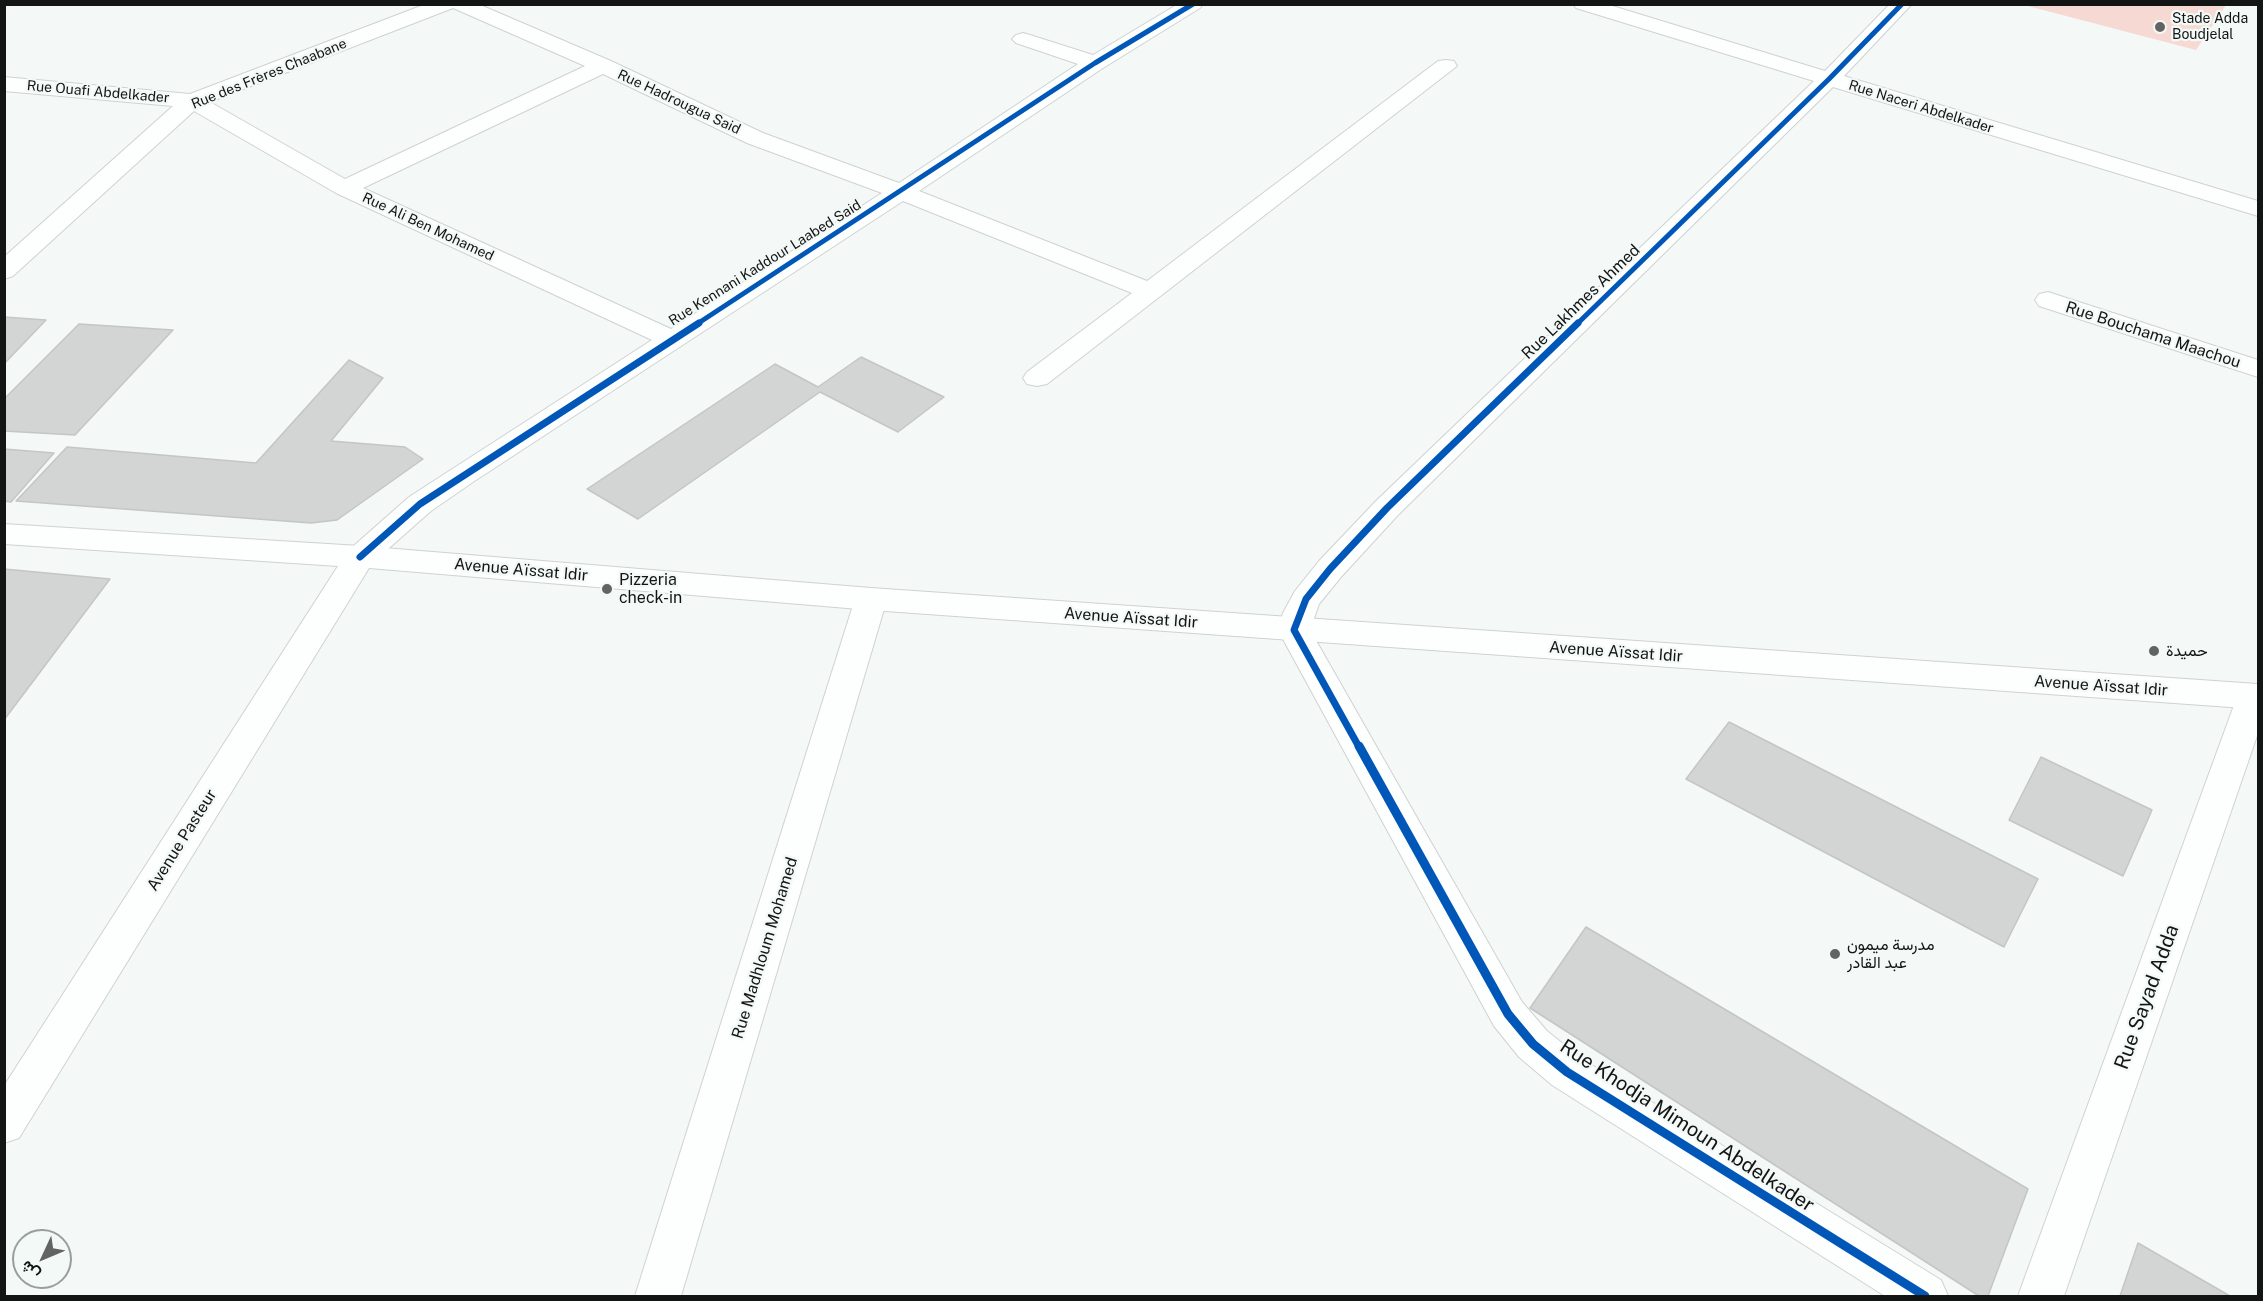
<!DOCTYPE html>
<meta charset="utf-8">
<style>
body{margin:0}
#map{position:relative;width:2263px;height:1301px;overflow:hidden;background:#f4f8f6;font-family:"Public Sans",Vazirmatn,sans-serif}
canvas{display:block}
.frame{position:absolute;inset:0;border:6px solid #131514;pointer-events:none}
.north{position:absolute;left:12px;top:1229px;width:60px;height:60px;box-sizing:border-box;background:#f3f9f7;border:2px solid #999e9c;border-radius:50%;rotate:226deg;font-size:16px;font-weight:700;line-height:24px;text-align:center;color:#131514}
.north::after{content:'';display:block;margin:auto;width:21px;height:27px;background:#626463;clip-path:polygon(50% 0,100% 100%,50% 72%,0 100%)}
</style>
<div id="map">
<canvas width="2263" height="1301"></canvas>
<div class="frame"></div>
<div class="north">ش</div>
</div>
<script>
const ctx = document.querySelector('canvas').getContext('2d');
ctx.lineJoin = 'round';
function fill(path, color) { ctx.fillStyle = color; ctx.fill(path, 'evenodd'); }
const poly = rows => new Path2D(rows.map(r => 'M' + r).join(''));
function stroke(path, color, width, dash) { ctx.strokeStyle = color; ctx.lineWidth = width; ctx.lineCap = dash ? 'butt' : 'round'; ctx.setLineDash(dash || []); ctx.stroke(path); }
function write(font, color, halo, rows, align = 'center') {
  ctx.font = font + ' "Public Sans",Vazirmatn,sans-serif'; ctx.lineWidth = 4.5; ctx.setLineDash([]); ctx.textBaseline = 'middle'; ctx.strokeStyle = halo; ctx.fillStyle = color; for (const [text, x, y, turn = 0] of rows) {
    ctx.save(); ctx.translate(x, y); ctx.rotate((+turn || 0) * Math.PI / 180); ctx.textAlign = isNaN(turn) ? turn : align; if (halo) ctx.strokeText(text, 0, 0); ctx.fillText(text, 0, 0); ctx.restore();
  }
}
const green = poly([
 [2024,5,2226,5,2196,50]
]);
const building = poly([
 [4,317,46,320,4,364,4,317],
 [79,324,173,330,75,435,4,431,4,399,79,324],
 [861,357,944,397,898,432,820,392,638,519,587,489,775,364,818,387,861,357],
 [349,360,383,378,331,441,405,447,423,459,337,520,311,523,16,501,67,447,256,463,349,360],
 [4,449,54,453,11,502,4,501,4,449],
 [4,569,110,579,4,720,4,569],
 [1729,722,2038,879,2004,947,1686,779,1729,722],
 [2041,757,2152,810,2123,876,2009,820,2041,757],
 [1586,927,2028,1189,1988,1296,1979,1296,1530,1008,1586,927],
 [2138,1243,2230,1296,2120,1296,2138,1243]
]);
const street = poly([
 [426,4,478,4,611,61,763,133,899,183,1078,64,1016,43,1012,39,1016,35,1023,33,1030,35,1093,55,1178,4,1203,4,1200,8,1103,68,919,191,1147,281,1438,61,1446,60,1454,61,1457,66,1047,384,1037,386,1027,384,1023,378,1027,372,1132,293,903,201,473,482,431,511,371,564,360,568,349,564,344,557,349,550,409,497,652,340,336,193,194,111,13,276,4,279,4,257,173,106,4,91,4,77,190,94,426,4],
 [453,8,585,66,345,179,210,102,453,8],
 [603,74,747,143,882,193,671,329,363,188,603,74],
 [1573,4,1606,4,1825,71,1890,4,1912,4,1844,76,2258,201,2258,216,1833,87,1398,515,1341,577,1319,604,1310,630,1522,1002,1547,1031,1582,1059,1941,1280,1948,1296,1885,1296,1552,1085,1519,1057,1494,1026,1278,630,1283,613,1295,591,1319,561,1376,501,1814,81,1576,8,1573,4],
 [2048,292,2258,360,2258,377,2039,306,2035,300,2039,294,2048,292],
 [871,588,882,591,887,599,681,1296,635,1296,855,599,860,591,871,588],
 [2254,684,2258,686,2258,733,2064,1296,2018,1296,2237,697,2242,688,2254,684]
]);
const secondary = poly([
 [4,524,360,546,871,588,2258,684,2258,709,871,610,369,568,19,1138,4,1143,4,1086,338,566,4,544,4,524]
]);
const cyclewayFar2 = poly([
 [697,324,1095,63,1193,4],
 [1577,324,1829,79,1902,4]
]);
const cyclewayFar1 = poly([
 [360,557,420,504,699,323],
 [1359,747,1294,630,1306,599,1330,569,1387,508,1578,323]
]);
const cycleway = poly([
 [1359,746,1508,1014,1533,1044,1567,1072,1925,1296]
]);
const markers = [
 [2160,27,6,"#626463"],
 [607,589,6,"#626463"],
 [2154,651,6,"#626463"],
 [1835,954,6,"#626463"]
];
const farPoinames = [
 ["Stade Adda",2172,19],
 ["Boudjelal",2172,35]
];
const farStreetnames = [
 ["Rue des Frères Chaabane",269,74,-22],
 ["Rue Ouafi Abdelkader",98,92,5],
 ["Rue Hadrougua Said",679,102,25],
 ["Rue Naceri Abdelkader",1921,107,17],
 ["Rue Ali Ben Mohamed",428,227,25],
 ["Rue Kennani Kaddour Laabed Said",765,263,-32]
];
const streetNames = [
 ["Rue Lakhmes Ahmed",1581,302,-44],
 ["Rue Bouchama Maachou",2153,335,18],
 ["Avenue Aïssat Idir",521,570,5],
 ["Avenue Aïssat Idir",1131,618,4],
 ["Avenue Aïssat Idir",1616,652,4],
 ["Avenue Aïssat Idir",2101,686,4],
 ["Avenue Pasteur",182,840,-58],
 ["Rue Madhloum Mohamed",765,948,-73]
];
const poiNames = [
 ["Pizzeria",619,580],
 ["check-in",619,598],
 ["حميدة",2166,651],
 ["مدرسة ميمون",1847,945],
 ["عبد القادر",1847,963]
];
const nearStreetnames = [
 ["Rue Sayad Adda",2147,997,-70],
 ["Rue Khodja Mimoun Abdelkader",1687,1126,33]
];
fill(green, '#f7d9d4');
fill(building, '#d2d5d4');
stroke(building, '#c4c6c6', 1.5);
stroke(street, '#cfd2d1', 2);
stroke(secondary, '#cfd2d1', 2);
fill(street, '#fdfefe');
fill(secondary, '#fdfefe');
stroke(cyclewayFar2, '#0057b8', 5);
stroke(cyclewayFar1, '#0057b8', 7);
stroke(cycleway, '#0057b8', 9);
for (const [x, y, r, color] of markers) { const dot = new Path2D(); dot.arc(x, y, r, 0, 2 * Math.PI); ctx.fillStyle = color; ctx.fill(dot); stroke(dot, '#f3f9f7', 2); }
write('14px', '#131514', '#f3f9f7', farPoinames, 'left');
write('14px', '#131514', '#f3f9f7', farStreetnames);
write('16px', '#131514', '#f3f9f7', streetNames);
write('16px', '#131514', '#f3f9f7', poiNames, 'left');
write('20px', '#131514', '#f3f9f7', nearStreetnames);
</script>
